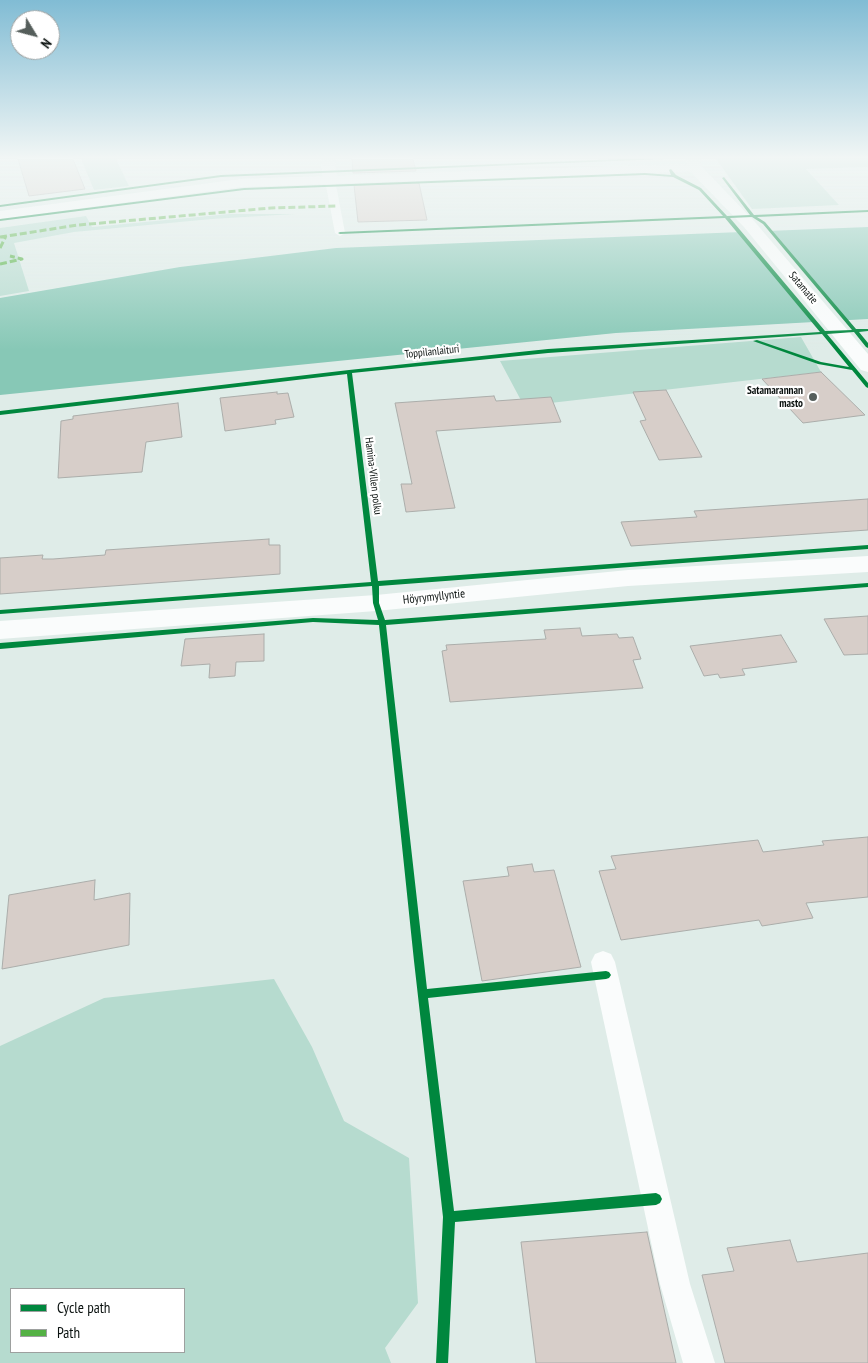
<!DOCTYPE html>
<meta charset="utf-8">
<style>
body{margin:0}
#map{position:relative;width:868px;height:1363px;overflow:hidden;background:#dfece8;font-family:"PT Sans Narrow",sans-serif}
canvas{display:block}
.legend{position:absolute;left:10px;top:1288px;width:175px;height:65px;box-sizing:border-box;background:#fff;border:1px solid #9da09f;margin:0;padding:6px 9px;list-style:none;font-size:15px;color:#0a110f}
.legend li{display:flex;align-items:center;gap:10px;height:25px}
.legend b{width:25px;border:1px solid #9da09f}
.north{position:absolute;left:10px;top:10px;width:50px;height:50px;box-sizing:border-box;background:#fff;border:1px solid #9da09f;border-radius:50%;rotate:127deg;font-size:14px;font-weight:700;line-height:20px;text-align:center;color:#0a110f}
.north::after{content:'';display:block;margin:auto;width:18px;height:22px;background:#555e5b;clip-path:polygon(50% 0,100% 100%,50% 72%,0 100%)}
</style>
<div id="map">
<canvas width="868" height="1363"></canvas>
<ul class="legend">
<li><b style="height:6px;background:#00873e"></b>Cycle path</li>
<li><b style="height:6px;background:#54b144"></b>Path</li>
</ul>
<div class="north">N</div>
</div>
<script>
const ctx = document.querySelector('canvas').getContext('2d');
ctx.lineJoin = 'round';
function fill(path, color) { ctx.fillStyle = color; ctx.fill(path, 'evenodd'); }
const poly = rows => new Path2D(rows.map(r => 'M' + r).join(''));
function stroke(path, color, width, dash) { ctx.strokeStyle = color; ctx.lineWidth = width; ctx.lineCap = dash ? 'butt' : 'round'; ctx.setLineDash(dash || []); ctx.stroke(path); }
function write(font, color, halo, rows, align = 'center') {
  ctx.font = font + ' "PT Sans Narrow",sans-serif'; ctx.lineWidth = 4.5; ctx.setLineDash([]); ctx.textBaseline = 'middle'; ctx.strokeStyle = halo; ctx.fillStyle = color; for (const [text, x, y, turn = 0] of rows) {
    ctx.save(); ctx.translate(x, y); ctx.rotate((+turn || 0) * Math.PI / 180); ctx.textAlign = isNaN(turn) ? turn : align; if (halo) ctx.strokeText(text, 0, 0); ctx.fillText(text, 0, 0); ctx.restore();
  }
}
const green = poly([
 [81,159,116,159,129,186,94,190],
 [716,159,868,159,868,167,806,169,839,205,752,209],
 [229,214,295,214,212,219,74,232,14,243,29,291,0,296,0,228,86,216,92,227],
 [801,337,821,372,524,406,500,361],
 [274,979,312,1047,344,1121,409,1158,418,1303,385,1348,391,1363,0,1363,0,1046,104,998],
 [11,1289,184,1289,184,1352,11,1352]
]);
const water = poly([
 [868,227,868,319,616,333,0,395,0,298,180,267,336,248]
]);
const pier = poly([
 [768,228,848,322,816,324,738,229]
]);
const building = poly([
 [18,159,73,159,85,189,29,196,18,159],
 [352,159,413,159,416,171,353,173,352,159],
 [419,183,427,220,358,222,354,185,419,183],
 [821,372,865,415,803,423,762,379,821,372],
 [666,390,702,457,659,460,640,421,646,420,633,392,666,390],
 [277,392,277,394,288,393,294,417,275,420,276,424,225,431,220,398,277,392],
 [494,396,496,401,551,397,561,422,436,431,455,508,406,512,401,484,412,484,395,403,494,396],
 [178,403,182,437,146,442,142,472,58,478,61,421,73,419,73,416,178,403],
 [868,499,868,530,631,546,621,522,697,517,694,511,868,499],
 [269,539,269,545,280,545,280,574,0,594,0,558,43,555,42,559,53,559,105,555,106,550,269,539],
 [868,616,868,654,844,655,824,619,868,616],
 [580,628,582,636,617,634,619,638,633,637,641,659,633,660,643,688,450,702,442,651,447,650,446,645,546,639,544,630,580,628],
 [264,634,264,661,236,662,235,676,209,678,210,664,181,666,185,639,264,634],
 [781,635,797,662,742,669,745,675,720,678,718,674,704,676,690,646,781,635],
 [868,837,868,897,806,903,813,918,762,926,759,920,621,940,599,871,616,869,611,856,758,840,763,852,824,845,822,841,868,837],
 [532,864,534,872,554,870,581,967,482,981,463,881,509,876,507,867,532,864],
 [95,880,94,900,130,893,129,945,2,969,9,895,95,880],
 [647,1232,676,1363,536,1363,521,1242,647,1232],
 [790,1240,797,1262,868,1253,868,1363,725,1363,702,1275,734,1271,727,1248,790,1240]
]);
const lane = poly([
 [330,177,335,180,345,233,340,236,335,233,325,180,330,177],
 [603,951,611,954,615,962,690,1284,715,1363,683,1363,660,1284,591,962,595,954,603,951]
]);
const street = poly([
 [321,159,335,159,337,180,335,183,330,184,323,180,321,159],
 [695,164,700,165,754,221,868,354,868,372,861,370,744,227,690,171,688,168,695,164],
 [868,556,868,572,628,586,376,611,0,639,0,621,376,595,628,570,868,556]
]);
const secondary = poly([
 [686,159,700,159,702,168,700,171,241,187,0,219,0,211,241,179,687,164,686,159]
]);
const quiet = poly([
 [0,237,78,225,271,208,336,206],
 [0,248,6,236],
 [0,264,22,259,10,256]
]);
const cycleway = poly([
 [622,159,664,159,221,177,0,207,0,205,221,175,622,159],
 [671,169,676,175,701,188,727,216,750,215,722,178,724,177,754,215,868,210,868,212,757,217,765,222,856,329,868,329,868,331,859,332,868,343,868,348,866,347,854,332,827,334,868,383,868,388,866,387,852,370,818,364,753,341,757,340,821,362,849,367,822,334,548,353,352,373,378,581,868,545,868,549,379,586,379,603,385,620,868,583,868,587,386,625,427,989,606,971,609,972,611,975,609,978,606,979,428,998,454,1211,656,1193,660,1195,662,1199,660,1203,656,1205,455,1222,448,1363,436,1363,443,1217,414,961,379,625,313,622,0,649,0,643,313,618,378,620,373,603,372,586,0,614,0,610,371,582,347,374,0,415,0,411,349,370,548,349,820,332,725,218,340,234,338,233,340,232,723,216,699,190,673,177,645,175,244,190,0,221,0,219,244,188,645,173,671,175,669,170,671,169],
 [752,217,763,224,852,330,825,331,730,218,752,217]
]);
const markers = [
 [813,397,5,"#555e5b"]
];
const farStreetnames = [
 ["Satamatie",803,288,50],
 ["Toppilanlaituri",432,352,-6],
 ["Hamina-Villen polku",373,476,83]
];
const farPoinames = [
 ["Satamarannan",803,391],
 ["masto",803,404]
];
const streetNames = [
 ["Höyrymyllyntie",434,597,-6]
];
fill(green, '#b6dbcf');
fill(water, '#87c8b6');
fill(pier, '#dfece8');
fill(building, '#d7cec9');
stroke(building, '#abadaa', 1);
fill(lane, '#fafcfc');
fill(street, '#fafcfc');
fill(secondary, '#fafcfc');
stroke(quiet, '#54b144', 3, [7, 3]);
fill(cycleway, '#00873e');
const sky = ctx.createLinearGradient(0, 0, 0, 350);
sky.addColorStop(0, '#81bcd4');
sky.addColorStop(0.45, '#f1f6f5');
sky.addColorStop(1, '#f1f6f500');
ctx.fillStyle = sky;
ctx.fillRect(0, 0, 868, 350);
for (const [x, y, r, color] of markers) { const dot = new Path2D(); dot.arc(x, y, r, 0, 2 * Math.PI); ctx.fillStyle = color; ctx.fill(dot); stroke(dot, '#fff', 2); }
write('11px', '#0a110f', '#fff', farStreetnames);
write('bold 11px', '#0a110f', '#fff', farPoinames, 'right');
write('12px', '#0a110f', '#fff', streetNames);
</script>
